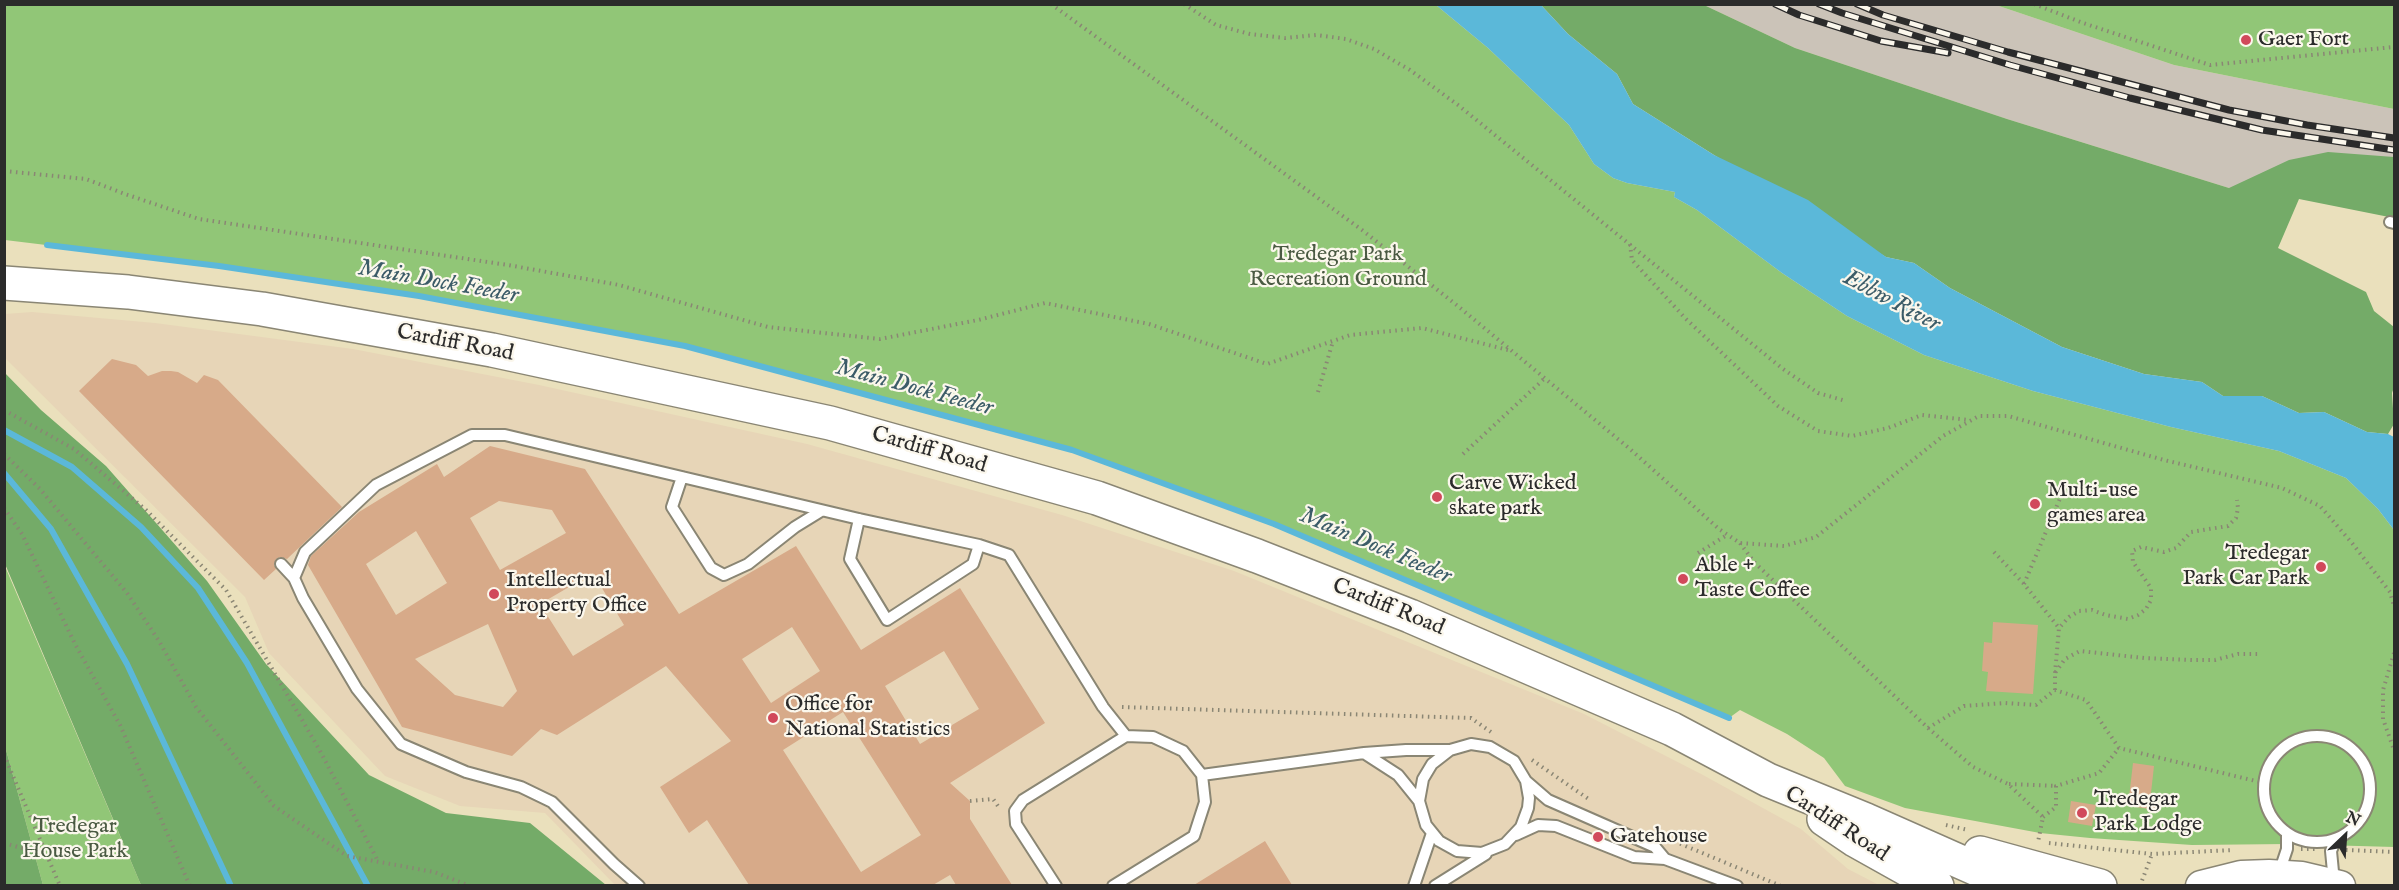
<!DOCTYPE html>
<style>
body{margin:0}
#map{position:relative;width:2399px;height:890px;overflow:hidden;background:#eae0bc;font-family:"IM FELL English",serif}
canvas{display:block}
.frame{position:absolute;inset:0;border:6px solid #2b2b2b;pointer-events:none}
.north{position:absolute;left:2315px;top:806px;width:60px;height:60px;-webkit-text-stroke:4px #fbf7ec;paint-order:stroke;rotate:25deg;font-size:16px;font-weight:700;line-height:24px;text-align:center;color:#2b2b2b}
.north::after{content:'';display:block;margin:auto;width:21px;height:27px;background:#2b2b2b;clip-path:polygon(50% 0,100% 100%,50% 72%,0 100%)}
</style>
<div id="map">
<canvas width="2399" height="890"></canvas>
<div class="frame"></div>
<div class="north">N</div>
</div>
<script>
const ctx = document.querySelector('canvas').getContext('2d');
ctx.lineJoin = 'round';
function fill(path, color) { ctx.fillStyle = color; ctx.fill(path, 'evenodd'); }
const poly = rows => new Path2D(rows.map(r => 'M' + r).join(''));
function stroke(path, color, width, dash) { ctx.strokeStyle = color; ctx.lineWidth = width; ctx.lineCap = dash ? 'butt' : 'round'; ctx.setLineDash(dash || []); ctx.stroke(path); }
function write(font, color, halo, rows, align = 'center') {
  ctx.font = font + ' "IM FELL English",serif'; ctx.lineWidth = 4.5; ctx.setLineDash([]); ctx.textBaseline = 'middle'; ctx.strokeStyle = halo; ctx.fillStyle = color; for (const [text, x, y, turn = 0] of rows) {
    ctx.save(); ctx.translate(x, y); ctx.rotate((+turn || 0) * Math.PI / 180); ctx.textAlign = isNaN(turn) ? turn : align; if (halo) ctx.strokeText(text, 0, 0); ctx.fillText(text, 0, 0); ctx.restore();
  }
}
const built = poly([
 [32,312,155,323,353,349,539,385,807,444,1062,515,1234,571,1584,714,1703,775,1801,829,1848,869,1879,885,615,885,545,813,460,806,385,776,269,653,245,597,5,358,5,314]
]);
const industrial = poly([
 [1704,5,1996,5,2174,65,2394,109,2394,213,2229,188,2007,119,1795,48]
]);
const green = poly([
 [5,5,1436,5,1488,48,1569,125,1594,164,1613,178,1627,183,1675,192,1674,197,1697,210,1782,273,1847,316,1924,355,2033,391,2171,427,2279,451,2346,478,2378,509,2394,530,2394,847,2287,844,2192,845,2090,838,2040,833,1905,808,1845,786,1824,758,1787,734,1740,710,1729,718,1274,524,1072,450,685,346,419,296,219,266,5,240],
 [1996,5,2394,5,2394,109,2174,65],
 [4,564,141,885,43,885,5,746]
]);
const forest = poly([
 [1541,5,1704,5,1795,48,2007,119,2229,188,2289,160,2328,152,2394,157,2394,218,2299,199,2278,248,2366,292,2374,311,2394,327,2394,387,2392,393,2394,424,2388,434,2367,432,2324,412,2299,413,2262,396,2223,396,2202,382,2144,374,2062,347,1950,288,1914,263,1886,257,1714,155,1633,104,1617,74,1568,34],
 [4,372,41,410,106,466,207,581,266,664,369,775,446,813,530,823,606,885,141,885,5,564],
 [4,746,5,746,43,885,5,885]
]);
const water = poly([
 [1436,5,1541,5,1568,34,1617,74,1633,104,1714,155,1808,200,1886,257,1914,263,1950,288,2062,347,2144,374,2202,382,2223,396,2262,396,2299,413,2324,412,2367,432,2388,434,2394,437,2394,530,2378,509,2346,478,2279,451,2171,427,2033,391,1924,355,1847,316,1782,273,1697,210,1674,197,1675,192,1627,183,1613,178,1594,164,1569,125,1488,48]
]);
const stream = poly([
 [47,245,219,266,419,296,685,346,1072,450,1274,524,1729,718],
 [4,430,72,467,141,527,198,588,247,663,368,886],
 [4,473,51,529,127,664,231,886]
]);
const building = poly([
 [112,359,136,365,148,376,162,371,171,371,178,372,197,383,204,375,218,380,342,507,287,559,280,557,276,559,274,565,276,569,264,580,79,391],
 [490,446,585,469,679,614,796,546,861,650,960,588,1045,723,950,783,970,801,970,819,1012,885,956,885,950,875,933,885,749,885,707,820,689,833,660,787,731,741,666,666,557,735,541,729,512,756,402,727,308,565,311,556,359,512,437,464,444,477],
 [499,501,552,510,566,533,500,570,470,518],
 [416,531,447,583,396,615,366,564],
 [593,573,624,625,573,656,540,604],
 [488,624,517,691,503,707,455,695,415,659],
 [792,627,820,671,771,703,742,659],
 [944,651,979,709,920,744,885,686],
 [843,712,921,835,861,872,783,750],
 [1993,622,2038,625,2033,694,1986,691,1988,672,1982,671,1984,642,1992,643],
 [2133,763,2154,766,2151,793,2158,796,2157,810,2128,806],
 [2071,801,2096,805,2092,826,2068,822],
 [1265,841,1292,885,1194,885]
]);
const path = poly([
 [1051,4,1362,230,1459,307,1630,449,1719,529,1740,543,1784,546,1816,537,1943,436,1979,416,2008,416,2164,460,2282,488,2320,506,2352,543,2390,592,2394,606],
 [1184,4,1216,25,1250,34,1285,38,1316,35,1346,39,1374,49,1410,70,1458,105,1783,369,1818,393,1846,401],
 [2034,4,2083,23,2210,65,2394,47],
 [4,171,86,179,125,194,199,219,508,265,619,285,768,327,880,339,978,320,1045,303,1149,324,1267,364,1350,335,1422,328,1508,350],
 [1630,244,1632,260,1685,318,1778,406,1818,431,1852,436,1888,428,1922,415,1969,420],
 [1318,392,1333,341],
 [4,410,74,449,146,510,226,590,319,749,378,861],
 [4,454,40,489,127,593,159,641,196,707,274,806,347,856,434,872,470,886],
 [1463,454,1545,378],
 [4,508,22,534,75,644,120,725,190,886],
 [1740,543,1754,562,1928,728,1973,767,2008,784,2043,817,2038,842],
 [1994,552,2024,584,2059,628],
 [1698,553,1727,535],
 [2024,584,2064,489],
 [2394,653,2383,690,2383,719,2394,750],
 [2055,673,2059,628,2069,617,2079,611,2092,610,2106,615,2128,619,2138,615,2146,609,2151,600,2151,588,2133,562,2132,551,2141,547,2164,552,2176,548,2191,532,2228,526,2236,518,2238,508,2237,500],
 [2055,690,2055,673,2065,659,2080,651,2144,658,2192,660,2215,660,2238,654,2261,654],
 [1122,707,1471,718,1491,732],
 [1928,728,1964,706,2005,703,2036,705,2055,690,2086,700,2119,748,2264,783],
 [4,755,60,886],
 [1532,760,1590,800],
 [2009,784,2056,786],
 [970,801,993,799,1000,809],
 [2043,817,2056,807,2056,786,2099,773,2119,748],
 [1946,825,1968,830],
 [1669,839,1781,886],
 [4,843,46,855],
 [2049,843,2152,854,2233,850],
 [2301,849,2317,849],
 [2346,850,2394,852],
 [2140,886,2152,854]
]);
const lane = poly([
 [2390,222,2394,223],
 [682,477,672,507,711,568,724,575,748,564,795,527,821,511],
 [859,519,850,559,887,620,973,564,979,545],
 [281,564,294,578],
 '2264 789a53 53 0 1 1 106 0a53 53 0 1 1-106 0Z',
 [1364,753,1398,775,1419,801],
 [1202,775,1364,753,1406,750,1450,750,1471,744,1490,747,1514,761,1526,781,1529,798,1528,808,1521,827,1505,844,1482,853,1457,851,1439,841,1426,825,1419,801,1423,779,1432,764,1450,750],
 [1526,781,1548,800,1655,847,1665,859],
 [1516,835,1538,825,1556,826,1634,857,1665,859,1737,886],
 [2274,871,2282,864,2287,849,2287,833],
 [2334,882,2331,851,2336,839],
 [639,886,614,864,552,802,521,787,466,772,401,744,357,689,303,598,294,578,305,552,376,485,472,435,505,435,859,519,979,545,1009,555,1103,707,1126,736],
 [1056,886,1016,824,1015,811,1023,800,1126,736,1153,737,1183,751,1202,775,1205,802,1194,836,1113,886],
 [1414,886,1432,833],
 [1435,886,1486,854]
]);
const secondary = poly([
 [2201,886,2241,876,2269,875,2302,877,2340,886]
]);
const primary = poly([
 [4,283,128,292,262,309,492,350,830,423,1097,498,1257,556,1410,616,1672,729,1768,780,1866,820,2015,886],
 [1824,819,1855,840,1937,886],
 [1980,853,2100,886]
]);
const rail = poly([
 [1775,4,1799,15,1881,41,1948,53],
 [1819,4,1842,13,2010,65,2130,98,2262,130,2394,150],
 [1857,4,1883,15,2008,52,2229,110,2307,125,2394,138]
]);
const markers = [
 [2246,40,6,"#d1495b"],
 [1437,497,6,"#d1495b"],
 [2035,504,6,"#d1495b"],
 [2321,567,6,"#d1495b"],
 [1683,579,6,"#d1495b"],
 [494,594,6,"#d1495b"],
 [773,718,6,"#d1495b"],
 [2082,813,6,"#d1495b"],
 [1598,837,6,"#d1495b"]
];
const poiNames = [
 ["Gaer Fort",2258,40],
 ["Carve Wicked",1449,484],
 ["skate park",1449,509],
 ["Multi-use",2047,491],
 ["games area",2047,516],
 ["Tredegar",2309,554,"right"],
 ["Park Car Park",2309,579,"right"],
 ["Able +",1695,566],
 ["Taste Coffee",1695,591],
 ["Intellectual",506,581],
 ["Property Office",506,606],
 ["Office for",785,705],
 ["National Statistics",785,730],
 ["Tredegar",2094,800],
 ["Park Lodge",2094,825],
 ["Gatehouse",1610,837]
];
const parkNames = [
 ["Tredegar Park",1338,255],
 ["Recreation Ground",1338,280],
 ["Tredegar",75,827],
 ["House Park",75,852]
];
const streetNames = [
 ["Cardiff Road",455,344,11],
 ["Cardiff Road",929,451,16],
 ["Cardiff Road",1388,608,22],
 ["Cardiff Road",1836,825,33]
];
const waterNames = [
 ["Main Dock Feeder",438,283,10],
 ["Ebbw River",1891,302,28],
 ["Main Dock Feeder",914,389,15],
 ["Main Dock Feeder",1375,547,23]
];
fill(built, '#e7d5b7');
fill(industrial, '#cbc3b8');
fill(green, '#91c677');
fill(forest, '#74ab68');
fill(water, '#5bb8d9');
stroke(stream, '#5bb8d9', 6);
fill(building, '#d7aa89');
stroke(lane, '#8a8674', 14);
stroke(secondary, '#8a8674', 33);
stroke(primary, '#8a8674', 36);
stroke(path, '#8a8674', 4, [1.5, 4.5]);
stroke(lane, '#fff', 10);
stroke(secondary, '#fff', 30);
stroke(primary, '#fff', 33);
stroke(rail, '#2b2b2b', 7);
stroke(rail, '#fbf7ec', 4.5, [14]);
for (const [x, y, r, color] of markers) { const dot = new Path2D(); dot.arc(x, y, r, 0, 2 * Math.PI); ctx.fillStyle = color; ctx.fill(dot); stroke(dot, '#fbf7ec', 2); }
write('22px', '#2b2b2b', '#fbf7ec', poiNames, 'left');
write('22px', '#4a5a42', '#fbf7ec', parkNames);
write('22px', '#2b2b2b', '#fbf7ec', streetNames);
write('italic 24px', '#3c5c68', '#fbf7ec', waterNames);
</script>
